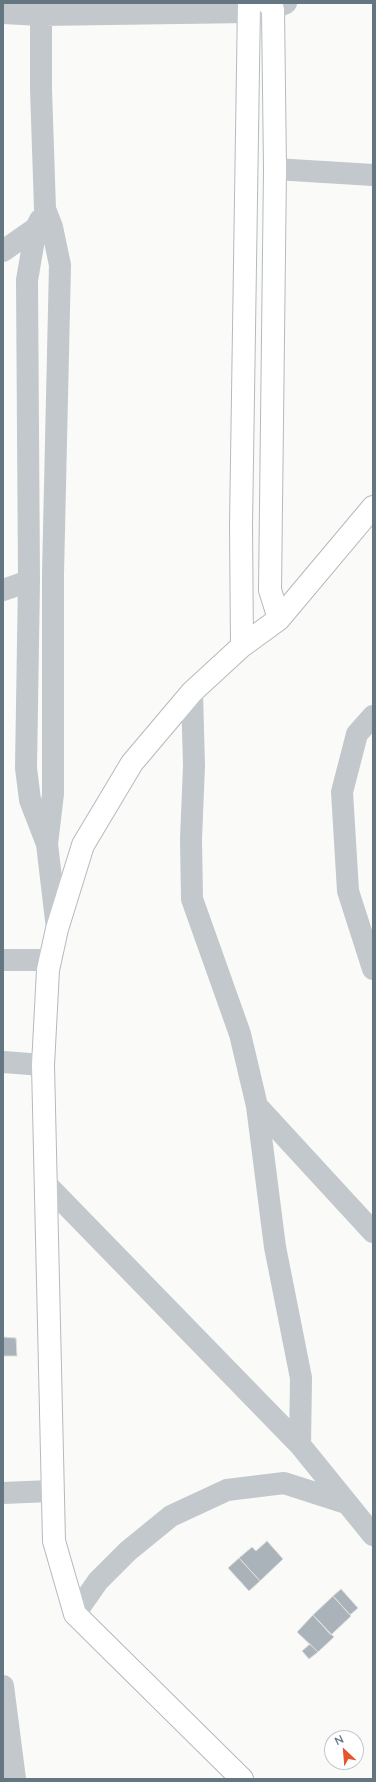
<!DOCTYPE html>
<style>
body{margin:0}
#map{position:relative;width:376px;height:1782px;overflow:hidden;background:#fafaf8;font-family:Lato,sans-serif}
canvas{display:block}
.frame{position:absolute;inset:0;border:4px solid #657683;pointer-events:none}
.north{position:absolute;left:324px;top:1730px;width:40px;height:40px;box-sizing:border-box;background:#fff;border:1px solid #c1c8cd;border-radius:50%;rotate:334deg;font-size:11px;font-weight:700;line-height:16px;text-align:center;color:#657683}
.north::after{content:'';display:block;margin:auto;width:14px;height:18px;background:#e4572e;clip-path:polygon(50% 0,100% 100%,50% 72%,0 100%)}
</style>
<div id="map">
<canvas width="376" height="1782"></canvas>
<div class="frame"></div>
<div class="north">N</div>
</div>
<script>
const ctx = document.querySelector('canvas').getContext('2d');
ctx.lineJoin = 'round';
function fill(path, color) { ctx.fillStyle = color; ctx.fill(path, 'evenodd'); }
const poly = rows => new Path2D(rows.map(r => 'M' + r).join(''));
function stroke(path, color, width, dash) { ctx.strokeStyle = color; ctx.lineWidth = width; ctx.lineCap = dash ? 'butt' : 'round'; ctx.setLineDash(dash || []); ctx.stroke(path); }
const building = poly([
 [3,1337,16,1338,17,1356,3,1356,3,1337],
 [267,1541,283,1559,260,1581,239,1558,252,1547,256,1551,267,1541],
 [239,1558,260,1581,249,1591,228,1568,239,1558],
 [341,1589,358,1608,350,1615,333,1596,341,1589],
 [333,1596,351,1616,331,1635,313,1615,333,1596],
 [313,1615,334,1637,318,1652,297,1632,313,1615],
 [310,1644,318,1652,309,1659,302,1651,310,1644]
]);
const street = poly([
 [41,3,41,89,45,209,52,227,60,265,53,574,53,794,47,844],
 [3,13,41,15,249,12,273,9,286,3],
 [275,169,373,175],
 [36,228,27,280,29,581,26,768,30,800,47,844,57,929],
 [3,251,36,228,40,220],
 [3,590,29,581],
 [192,692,194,766,191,839,192,899,240,1034,257,1106,275,1247,301,1378,300,1445],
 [373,716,357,734,342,792,348,891,373,969],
 [3,960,50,960],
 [3,1062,43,1065],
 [257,1106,373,1232],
 [46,1184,300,1445,373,1535],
 [3,1493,51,1491],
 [75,1614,98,1581,128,1551,171,1516,227,1490,284,1483,346,1503],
 [3,1686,15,1779]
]);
const secondary = poly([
 [268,3,273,9,275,169,270,590,279,619],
 [242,646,241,525,249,3],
 [242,1779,75,1614,54,1541,43,1065,48,970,57,929,83,845,132,763,192,692,242,646,279,619,373,507]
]);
fill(building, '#aab3b9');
stroke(building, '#dcdcda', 1);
stroke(secondary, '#b3babf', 24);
stroke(street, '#c3c8cc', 22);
stroke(secondary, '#fff', 22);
</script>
